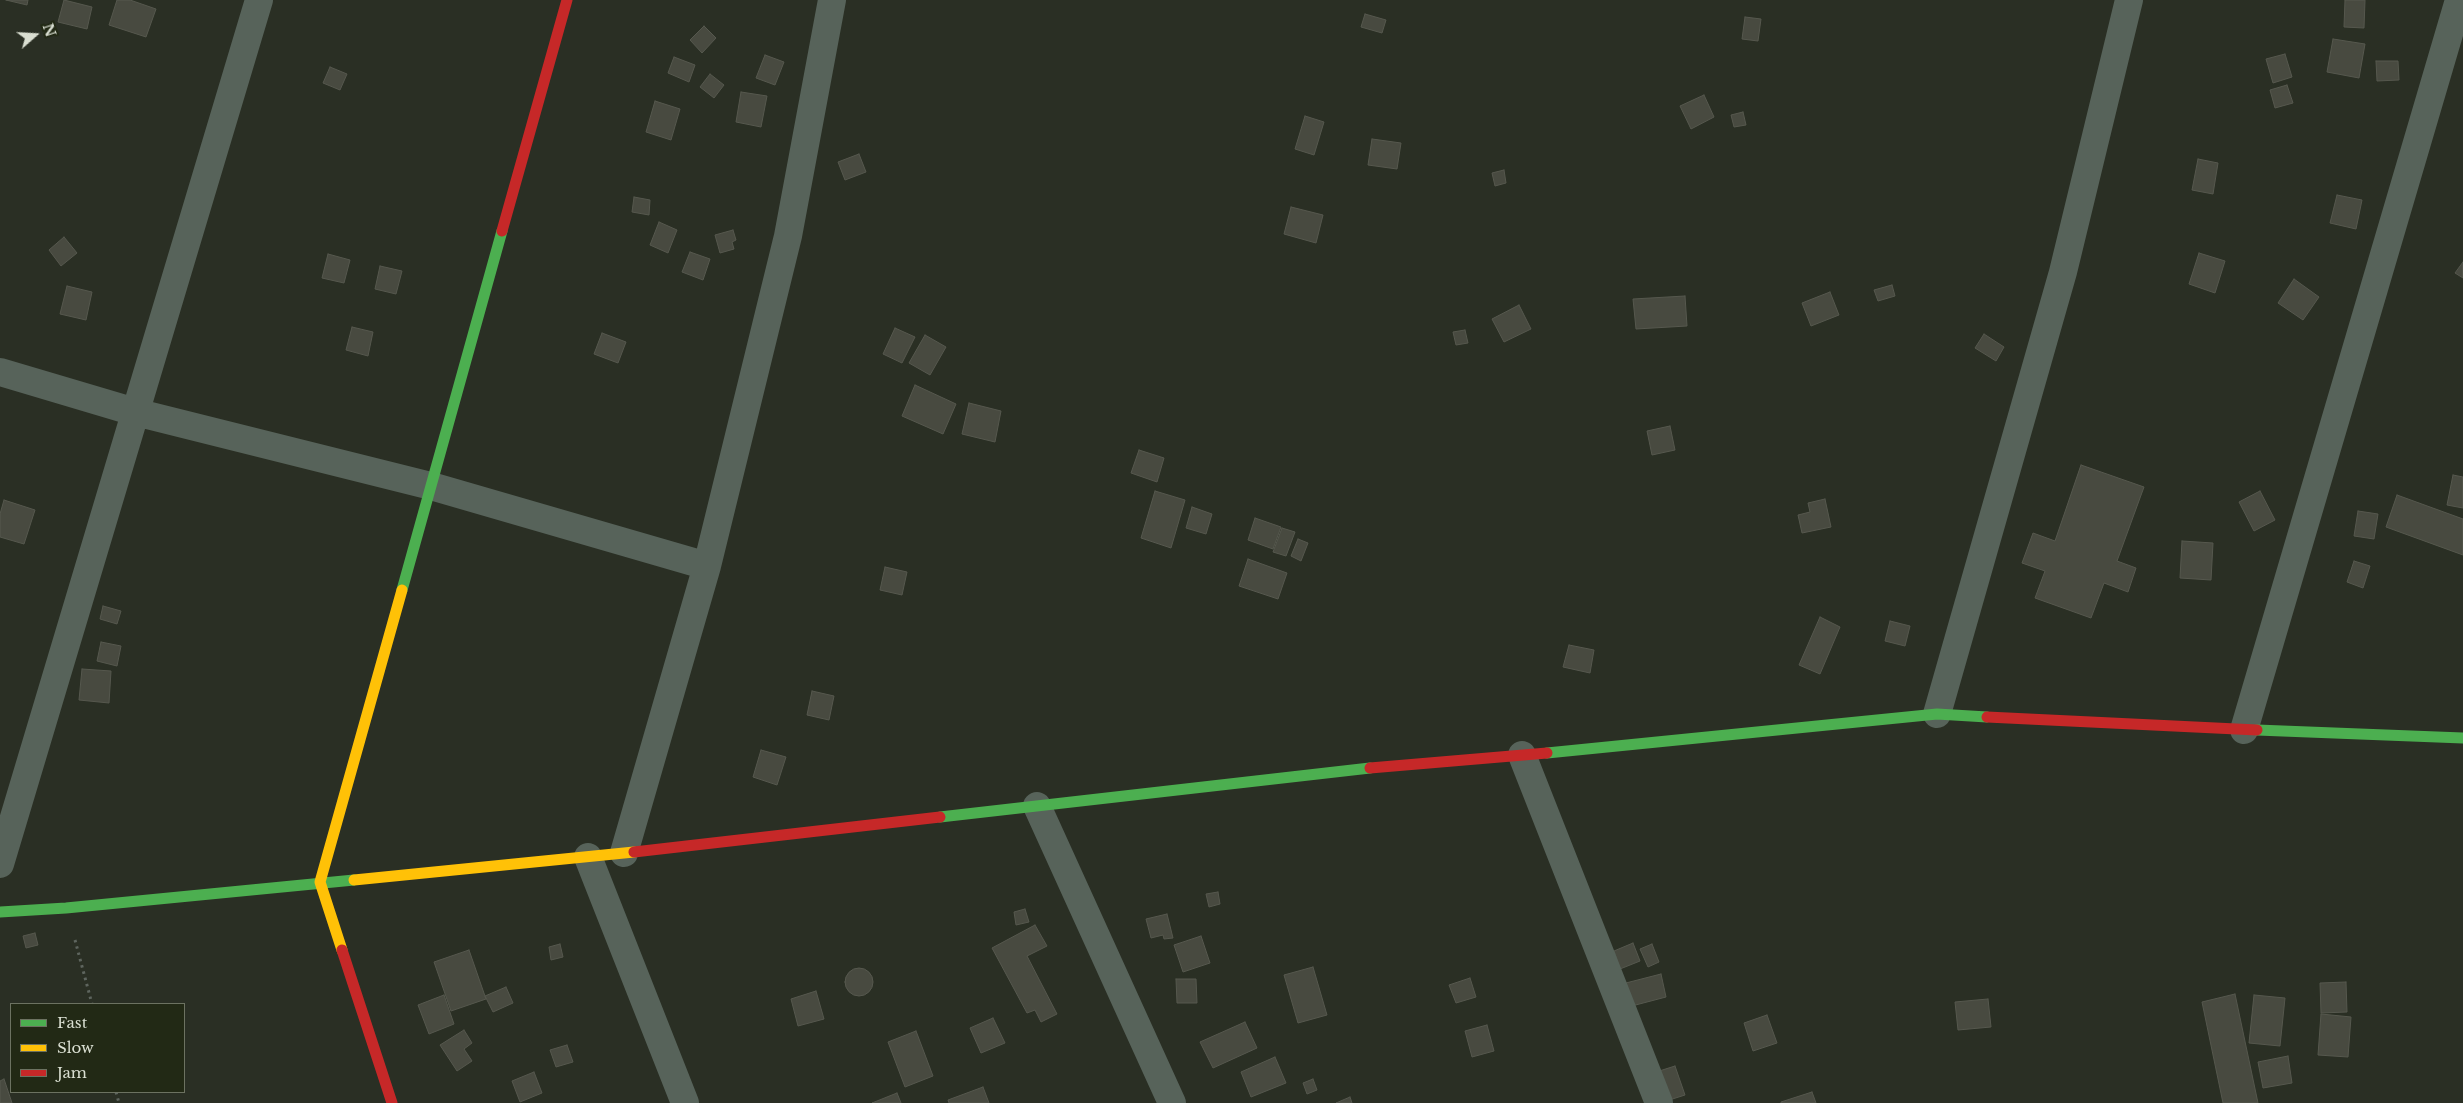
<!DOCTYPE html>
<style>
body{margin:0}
#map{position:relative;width:2463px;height:1103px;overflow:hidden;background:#2a2f24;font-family:"Libre Baskerville",serif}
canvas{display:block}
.legend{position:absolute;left:10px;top:1003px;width:175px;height:90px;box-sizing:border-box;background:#222915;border:1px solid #6c7261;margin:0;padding:6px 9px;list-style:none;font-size:15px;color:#dadfd2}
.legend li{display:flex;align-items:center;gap:10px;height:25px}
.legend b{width:25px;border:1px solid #6c7261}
.north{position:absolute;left:10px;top:10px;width:50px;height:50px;-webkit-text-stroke:4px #222915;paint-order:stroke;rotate:71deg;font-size:14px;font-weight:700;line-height:20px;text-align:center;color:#dadfd2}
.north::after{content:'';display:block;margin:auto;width:18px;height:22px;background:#dadfd2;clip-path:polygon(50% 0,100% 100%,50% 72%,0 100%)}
</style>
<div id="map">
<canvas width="2463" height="1103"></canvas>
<ul class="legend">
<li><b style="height:6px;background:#4caf50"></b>Fast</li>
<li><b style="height:6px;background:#ffc107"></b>Slow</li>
<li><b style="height:6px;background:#c62828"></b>Jam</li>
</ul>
<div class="north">N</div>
</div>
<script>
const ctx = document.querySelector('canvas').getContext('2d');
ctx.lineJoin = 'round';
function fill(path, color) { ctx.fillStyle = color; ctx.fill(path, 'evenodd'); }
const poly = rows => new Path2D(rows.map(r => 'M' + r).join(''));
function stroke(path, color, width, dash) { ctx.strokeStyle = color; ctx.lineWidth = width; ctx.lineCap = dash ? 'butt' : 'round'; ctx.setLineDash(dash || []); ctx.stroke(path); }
const building = poly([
 [6,0,28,0,27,5,6,0],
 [64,0,92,7,87,29,58,22,64,0],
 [117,0,130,0,156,9,146,37,109,25,117,0],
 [2345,0,2365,0,2364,28,2344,27,2345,0],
 [1365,14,1386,20,1382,33,1361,27,1365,14],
 [1745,17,1761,19,1758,41,1742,39,1745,17],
 [704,26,716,38,702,53,690,40,704,26],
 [2333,39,2365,44,2359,78,2327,72,2333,39],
 [2285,54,2292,77,2273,83,2266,59,2285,54],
 [765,55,784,62,775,85,756,78,765,55],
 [674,57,695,65,689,82,668,73,674,57],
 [2376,61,2398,61,2399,80,2377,81,2376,61],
 [330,67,347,74,340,90,323,83,330,67],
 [710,74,724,85,714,98,700,87,710,74],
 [2287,85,2293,103,2275,108,2270,90,2287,85],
 [741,92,767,96,761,127,736,122,741,92],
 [1704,95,1714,117,1691,129,1680,106,1704,95],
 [655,101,680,109,671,140,646,132,655,101],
 [1743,112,1746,125,1734,127,1731,115,1743,112],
 [1305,116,1324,122,1314,155,1295,149,1305,116],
 [1372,139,1401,143,1397,169,1368,165,1372,139],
 [859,154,866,172,845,180,838,162,859,154],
 [2198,159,2218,163,2213,194,2192,190,2198,159],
 [1504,170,1506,183,1495,186,1492,173,1504,170],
 [2337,195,2362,200,2356,229,2330,223,2337,195],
 [634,197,650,200,649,215,632,212,634,197],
 [1291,207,1323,215,1316,243,1284,234,1291,207],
 [659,222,677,230,668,253,650,245,659,222],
 [733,230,736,240,732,242,734,249,720,253,715,235,733,230],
 [64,237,77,253,61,266,49,250,64,237],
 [690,252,710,259,703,280,682,272,690,252],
 [2199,253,2225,261,2215,293,2189,284,2199,253],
 [328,254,350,260,344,283,322,278,328,254],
 [2463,262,2463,278,2455,273,2463,262],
 [380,266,402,271,396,294,375,289,380,266],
 [2294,279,2319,297,2303,320,2278,303,2294,279],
 [1892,285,1895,296,1878,301,1874,290,1892,285],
 [67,286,92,292,86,320,60,314,67,286],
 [1830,292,1839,315,1811,326,1802,303,1830,292],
 [1685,296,1687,326,1636,329,1633,299,1685,296],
 [1519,305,1531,329,1504,342,1492,319,1519,305],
 [352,327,373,332,368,356,346,350,352,327],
 [895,328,915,337,902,363,883,354,895,328],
 [1465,330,1468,343,1456,345,1453,332,1465,330],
 [602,333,626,342,618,363,594,354,602,333],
 [1984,334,2004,347,1996,361,1975,348,1984,334],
 [925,335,946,347,930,375,909,363,925,335],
 [915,385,956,404,943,434,902,416,915,385],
 [969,403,1001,411,995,442,962,434,969,403],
 [1670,426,1675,450,1652,455,1647,431,1670,426],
 [1139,450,1164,458,1157,482,1131,473,1139,450],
 [2081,465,2144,487,2117,561,2136,568,2128,592,2104,583,2091,618,2035,598,2045,571,2022,563,2033,533,2055,541,2081,465],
 [2453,475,2463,477,2463,508,2447,505,2453,475],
 [1155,491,1185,500,1171,548,1141,538,1155,491],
 [2260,491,2275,520,2254,531,2239,502,2260,491],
 [2397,495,2463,519,2463,555,2386,527,2397,495],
 [1825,499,1831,527,1802,533,1798,515,1810,512,1808,503,1825,499],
 [4,500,35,510,24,544,0,537,0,514,4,500],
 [1192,507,1212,514,1206,534,1186,528,1192,507],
 [2358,511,2378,514,2374,539,2354,536,2358,511],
 [1255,518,1281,527,1273,549,1248,540,1255,518],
 [1282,528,1295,532,1286,556,1273,552,1282,528],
 [1298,539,1308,543,1301,561,1291,556,1298,539],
 [2182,541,2213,543,2211,580,2180,578,2182,541],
 [1248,559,1287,573,1278,599,1239,586,1248,559],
 [2354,561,2370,566,2363,588,2347,582,2354,561],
 [885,567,907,572,902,595,880,590,885,567],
 [103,606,121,611,117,624,100,619,103,606],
 [1820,617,1840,627,1820,674,1799,665,1820,617],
 [1890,621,1910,626,1905,646,1885,641,1890,621],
 [101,642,121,646,117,666,97,661,101,642],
 [1569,645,1594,650,1590,673,1563,667,1569,645],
 [82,669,111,671,109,703,79,700,82,669],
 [812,691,834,696,829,720,807,715,812,691],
 [761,750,786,757,777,785,753,777,761,750],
 [1218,892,1220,904,1209,907,1206,894,1218,892],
 [1025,909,1029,922,1016,925,1014,912,1025,909],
 [1167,914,1173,938,1164,939,1163,935,1151,938,1146,919,1167,914],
 [1035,925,1047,946,1027,956,1057,1014,1041,1022,1035,1010,1027,1013,992,948,1035,925],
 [35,933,38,945,26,948,23,936,35,933],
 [1201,936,1210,963,1183,972,1174,945,1201,936],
 [1633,943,1640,961,1620,969,1614,951,1633,943],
 [560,944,563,957,551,960,549,947,560,944],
 [1652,944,1659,962,1648,967,1640,949,1652,944],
 [469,950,486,999,451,1011,434,962,469,950],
 [1313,967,1327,1015,1298,1023,1284,975,1313,967],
 '845 982a14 14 0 1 1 28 0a14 14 0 1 1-28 0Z',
 [1661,974,1666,997,1628,1007,1622,984,1661,974],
 [1470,978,1476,997,1456,1003,1449,985,1470,978],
 [1176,979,1196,979,1197,1003,1177,1003,1176,979],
 [2346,982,2347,1012,2321,1013,2320,983,2346,982],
 [506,987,513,1003,493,1012,485,996,506,987],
 [816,991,824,1019,798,1026,791,999,816,991],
 [2235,994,2258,1103,2223,1103,2202,1002,2235,994],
 [444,995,454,1024,429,1034,418,1005,444,995],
 [2254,995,2285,998,2280,1046,2249,1043,2254,995],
 [1988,999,1991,1027,1958,1030,1955,1002,1988,999],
 [2321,1014,2351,1017,2348,1057,2318,1055,2321,1014],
 [1767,1015,1777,1043,1753,1051,1744,1023,1767,1015],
 [993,1018,1005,1043,981,1053,970,1028,993,1018],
 [1245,1022,1257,1048,1213,1068,1200,1042,1245,1022],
 [1487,1025,1494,1051,1472,1057,1465,1031,1487,1025],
 [464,1030,472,1043,464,1049,472,1061,457,1071,440,1045,464,1030],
 [916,1031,933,1076,905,1087,888,1042,916,1031],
 [567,1045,573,1062,556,1067,550,1050,567,1045],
 [2288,1056,2292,1083,2263,1088,2258,1062,2288,1056],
 [1275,1057,1286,1083,1251,1097,1241,1072,1275,1057],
 [1675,1066,1685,1095,1663,1102,1653,1073,1675,1066],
 [534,1072,542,1093,520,1102,512,1081,534,1072],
 [4,1079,12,1103,0,1103,0,1081,4,1079],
 [1313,1079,1317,1090,1307,1094,1303,1083,1313,1079],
 [983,1087,989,1103,949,1103,948,1100,983,1087],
 [1812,1092,1816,1103,1781,1103,1781,1102,1812,1092],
 [897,1093,901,1103,872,1103,897,1093],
 [1350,1097,1352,1103,1336,1103,1350,1097]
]);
const path = poly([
 [75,940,92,1004],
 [116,1092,119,1103]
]);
const street = poly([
 [0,372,135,412,431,486,707,566],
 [1937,714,2063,272,2129,0],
 [2244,730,2459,0],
 [1522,755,1659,1103],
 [1037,806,1172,1103],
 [624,853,707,566,788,236,832,0],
 [588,857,685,1103],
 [0,864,259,0]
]);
const fast = poly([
 [402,590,502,231],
 [2257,730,2463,738],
 [1547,753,1937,714,1987,717],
 [940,817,1370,768],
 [0,912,66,908,354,880]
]);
const slow = poly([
 [354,880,634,852],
 [342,950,320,882,402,590]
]);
const jam = poly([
 [502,231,567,0],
 [1987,717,2257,730],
 [1370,768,1547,753],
 [634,852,940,817],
 [342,950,392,1103]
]);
fill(building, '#484a40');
stroke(building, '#56584e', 1);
stroke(path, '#5e655e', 3, [2.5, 4]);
stroke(street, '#57635a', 28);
stroke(fast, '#4caf50', 11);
stroke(slow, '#ffc107', 11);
stroke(jam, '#c62828', 11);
</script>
